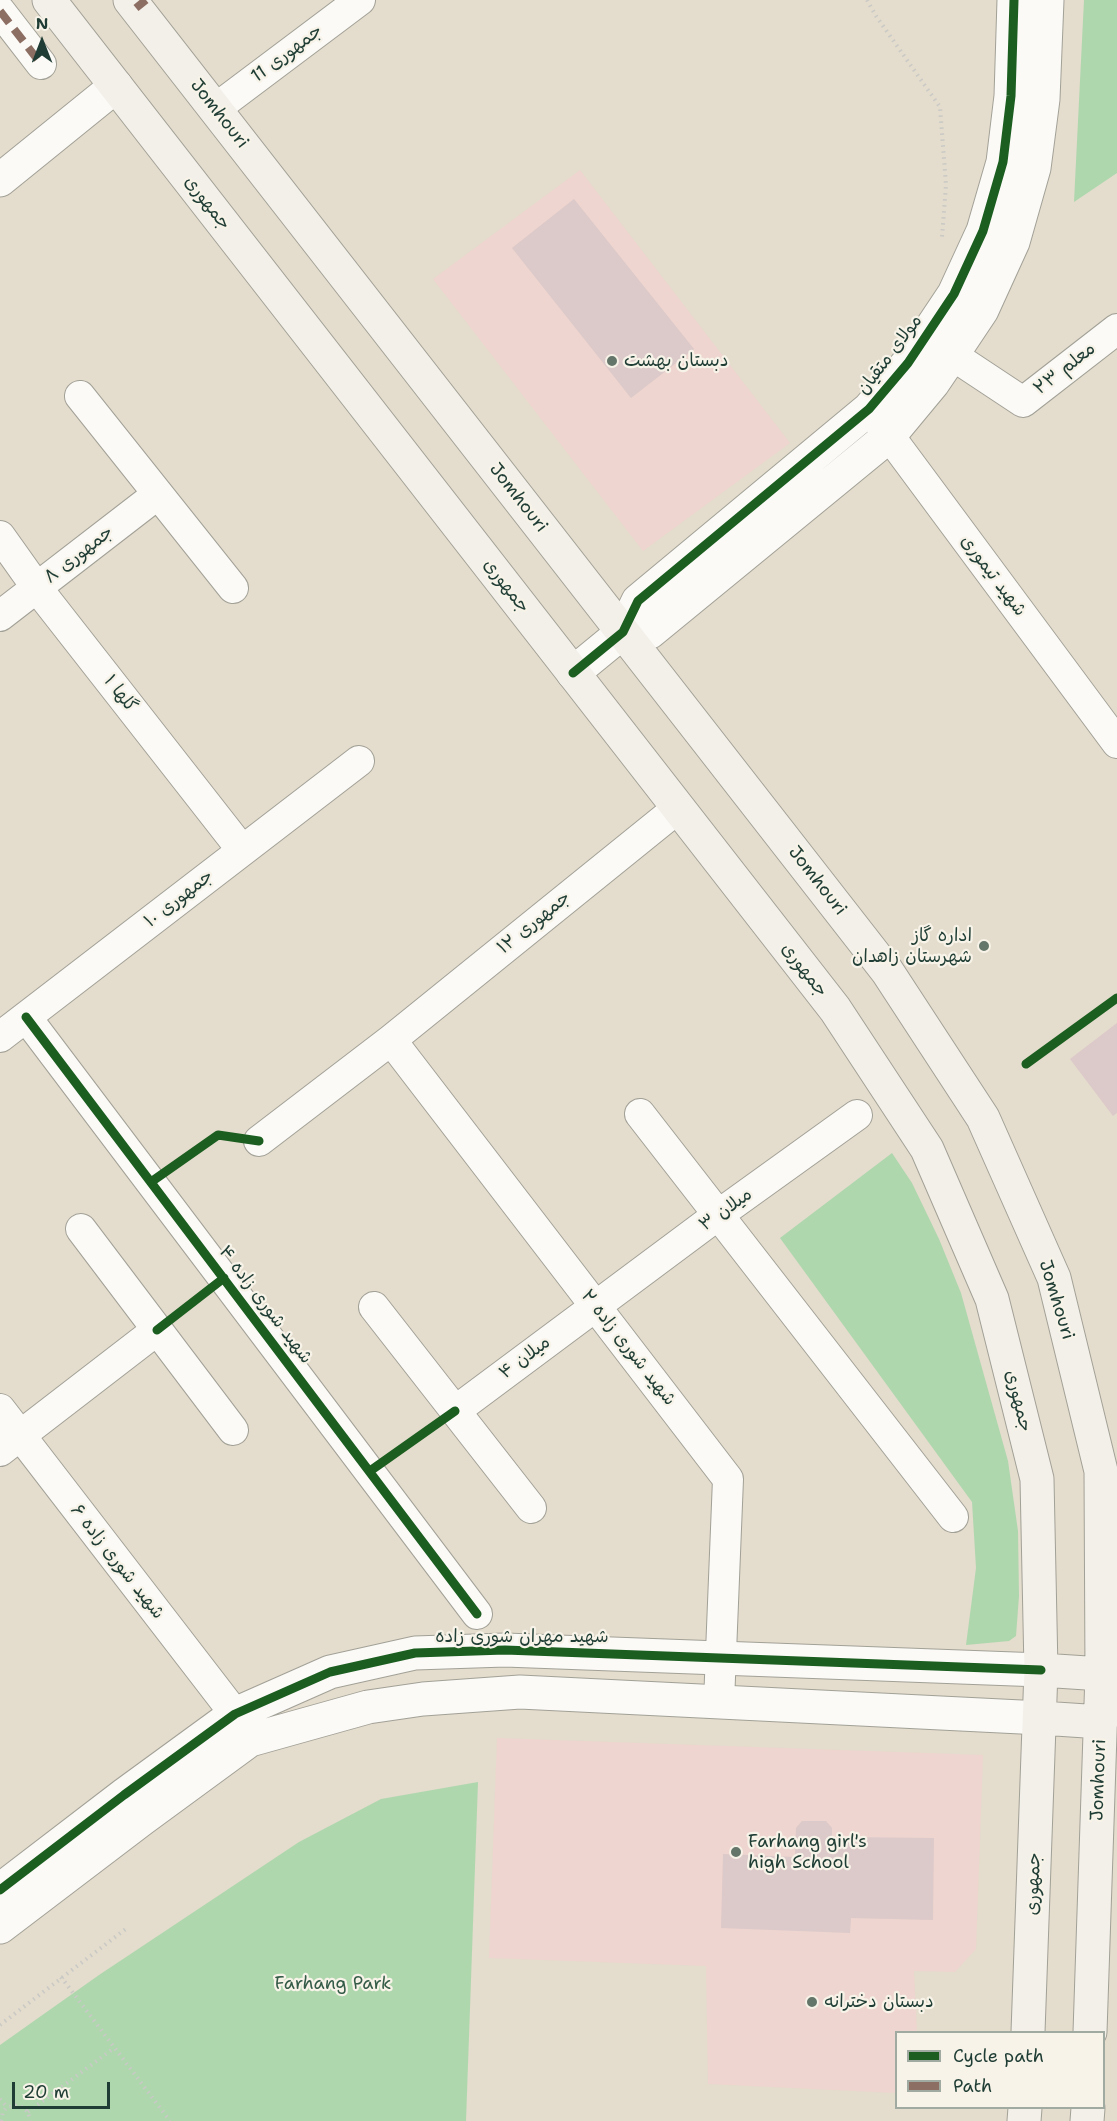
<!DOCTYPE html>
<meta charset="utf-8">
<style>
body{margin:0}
#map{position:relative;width:1117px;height:2121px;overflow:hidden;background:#e4dccc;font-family:"Shantell Sans",sans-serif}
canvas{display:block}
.legend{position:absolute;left:895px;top:2031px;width:210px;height:78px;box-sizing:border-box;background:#f7f3e8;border:2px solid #a1aaa0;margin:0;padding:8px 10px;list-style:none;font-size:18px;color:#1f3d34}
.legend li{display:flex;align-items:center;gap:12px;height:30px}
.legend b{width:30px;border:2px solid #a1aaa0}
.north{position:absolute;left:12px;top:12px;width:60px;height:60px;-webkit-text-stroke:4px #f7f3e8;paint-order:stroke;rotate:0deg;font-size:16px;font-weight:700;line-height:24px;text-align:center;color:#1f3d34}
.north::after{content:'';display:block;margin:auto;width:21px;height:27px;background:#1f3d34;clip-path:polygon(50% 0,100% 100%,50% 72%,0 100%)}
.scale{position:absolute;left:12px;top:2082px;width:98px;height:27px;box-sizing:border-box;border:3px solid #1f3d34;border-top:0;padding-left:8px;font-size:18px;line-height:21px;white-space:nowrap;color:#1f3d34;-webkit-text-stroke:4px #f7f3e8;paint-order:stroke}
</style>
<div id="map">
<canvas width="1117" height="2121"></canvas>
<ul class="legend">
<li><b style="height:8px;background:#1b5e20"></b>Cycle path</li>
<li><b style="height:8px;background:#8d6e63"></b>Path</li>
</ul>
<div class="north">N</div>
<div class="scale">20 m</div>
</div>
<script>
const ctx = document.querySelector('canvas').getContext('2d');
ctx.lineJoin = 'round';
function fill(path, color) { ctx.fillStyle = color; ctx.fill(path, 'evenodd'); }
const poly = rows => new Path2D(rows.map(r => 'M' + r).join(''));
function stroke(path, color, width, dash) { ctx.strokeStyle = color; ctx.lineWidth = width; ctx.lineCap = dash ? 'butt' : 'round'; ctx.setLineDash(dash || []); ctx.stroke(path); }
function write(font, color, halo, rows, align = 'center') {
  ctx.font = font + ' "Shantell Sans","Playpen Sans Arabic",sans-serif'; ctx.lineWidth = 4.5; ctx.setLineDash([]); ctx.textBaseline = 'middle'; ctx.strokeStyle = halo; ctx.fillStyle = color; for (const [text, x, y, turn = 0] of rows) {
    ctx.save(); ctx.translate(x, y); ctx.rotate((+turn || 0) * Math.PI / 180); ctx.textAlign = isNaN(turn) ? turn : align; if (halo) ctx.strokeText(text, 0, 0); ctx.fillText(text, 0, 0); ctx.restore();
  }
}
const built = poly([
 [580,170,790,443,643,551,433,279],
 [497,1738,983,1755,976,1949,955,1972,914,1971,917,2032,896,2032,896,2093,708,2084,706,1966,489,1958]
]);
const green = poly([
 [1084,0,1117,0,1117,173,1074,202],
 [892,1153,912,1183,939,1239,961,1293,1008,1461,1018,1531,1019,1596,1016,1636,1009,1641,966,1645,976,1568,972,1502,780,1238],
 [478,1782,466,2121,0,2121,0,2045,99,1975,299,1842,381,1799]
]);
const building = poly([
 [574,199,694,349,631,398,512,248],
 [1117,1023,1117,1113,1113,1116,1070,1059],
 [802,1821,826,1821,832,1828,832,1837,934,1838,933,1920,851,1918,850,1933,721,1928,723,1854,795,1857,796,1828]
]);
const path = poly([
 [867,0,876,16,940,107,946,185,942,237],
 [61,1977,170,2121],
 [0,2025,127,1928],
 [0,2099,7,2107],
 [28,2112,114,2048],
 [1,2121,3,2112,7,2107,19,2105,28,2112,30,2121]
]);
const minor = poly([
 [0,11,41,64],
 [215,109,360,0],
 [952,355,1023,402,1117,329],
 [80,396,233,588],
 [876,418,1117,743],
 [0,536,37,588,242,850],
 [0,616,158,494],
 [26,1017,477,1614],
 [0,1037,359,761],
 [391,1040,728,1479,719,1702],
 [640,1114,953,1517],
 [259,1141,391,1040,678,808],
 [81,1229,233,1430],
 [374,1307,531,1508],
 [0,1409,235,1714,246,1734],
 [455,1411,718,1215,857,1115],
 [0,1451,157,1330]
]);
const tertiary = poly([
 [0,180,116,86],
 [623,632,650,632,889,436,933,383,952,355,982,310,1013,242,1034,168,1043,99,1047,0],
 [573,673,623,632,638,601,869,409,908,363,954,294,983,231,1003,162,1011,96,1014,0],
 [0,1890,124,1795,235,1714,330,1672,415,1653,505,1650,1041,1670],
 [0,1927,142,1819,250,1740,368,1707,423,1699,520,1692,1041,1718]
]);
const secondary = poly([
 [49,0,835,1009,927,1149,992,1299,1037,1479,1041,1670,1028,2032],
 [130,0,887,971,983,1118,1054,1278,1101,1471,1102,1674,1090,2032],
 [1041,1670,1102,1674],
 [1041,1718,1101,1722],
 [1024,2121,1025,2108],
 [1087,2121,1088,2108]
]);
const quiet = poly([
 [136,8,146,0],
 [0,11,41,64]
]);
const cycleway = poly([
 [573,673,623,632,638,601,869,409,908,363,954,294,983,231,1003,162,1011,96,1014,0],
 [26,1017,477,1614],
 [1026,1064,1117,998],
 [151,1182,218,1135,259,1141],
 [157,1330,224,1278],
 [370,1471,455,1411],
 [0,1890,124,1795,235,1714,330,1672,415,1653,505,1650,1041,1670]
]);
const markers = [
 [612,361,6,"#647569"],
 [984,946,6,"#647569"],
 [736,1852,6,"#647569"],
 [812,2002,6,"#647569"]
];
const streetNames = [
 ["جمهوری 11",287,54,-37],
 ["Jomhouri",219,114,52],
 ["جمهوری",207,203,52],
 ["مولای متقیان",890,355,-53],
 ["معلم ۲۳",1065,369,-38],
 ["Jomhouri",518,498,52],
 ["جمهوری ۸",79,555,-38],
 ["شهید تیموری",993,576,53],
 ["جمهوری",506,586,52],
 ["گلها ۱",120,694,52],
 ["Jomhouri",817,881,52],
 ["جمهوری ۱۰",179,899,-38],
 ["جمهوری ۱۲",534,923,-39],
 ["جمهوری",804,970,52],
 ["میلان ۳",726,1210,-36],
 ["Jomhouri",1056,1300,73],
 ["شهید شوری زاده ۴",265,1305,53],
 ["شهید شوری زاده ۲",628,1348,52],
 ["میلان ۴",525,1358,-37],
 ["جمهوری",1018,1401,76],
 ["شهید شوری زاده ۶",117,1562,52],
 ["شهید مهران شوری زاده",522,1637],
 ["Jomhouri",1099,1780,-88],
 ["جمهوری",1034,1884,-88]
];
const poiNames = [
 ["دبستان بهشت",624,361],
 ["اداره گاز",972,936,"right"],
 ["شهرستان زاهدان",972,957,"right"],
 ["Farhang girl's",748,1842],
 ["high School",748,1863],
 ["دبستان دخترانه",824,2002]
];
const parkNames = [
 ["Farhang Park",333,1984]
];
fill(built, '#eed5cf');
fill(green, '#aed7ae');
fill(building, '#dcc9c9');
stroke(minor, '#a2a197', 32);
stroke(tertiary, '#a2a197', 35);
stroke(secondary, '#a2a197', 35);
stroke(path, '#c9c9c5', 4, [1.5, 4.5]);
stroke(minor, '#fbfaf7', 30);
stroke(tertiary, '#fbfaf7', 33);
stroke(secondary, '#f3f0e9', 33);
stroke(quiet, '#8d6e63', 8, [15, 8]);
stroke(cycleway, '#1b5e20', 9);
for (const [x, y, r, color] of markers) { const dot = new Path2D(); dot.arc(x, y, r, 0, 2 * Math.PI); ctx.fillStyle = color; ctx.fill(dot); stroke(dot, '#f7f3e8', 2); }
write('18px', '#1f3d34', '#f7f3e8', streetNames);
write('18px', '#1f3d34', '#f7f3e8', poiNames, 'left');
write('18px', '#335b47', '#f7f3e8', parkNames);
</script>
